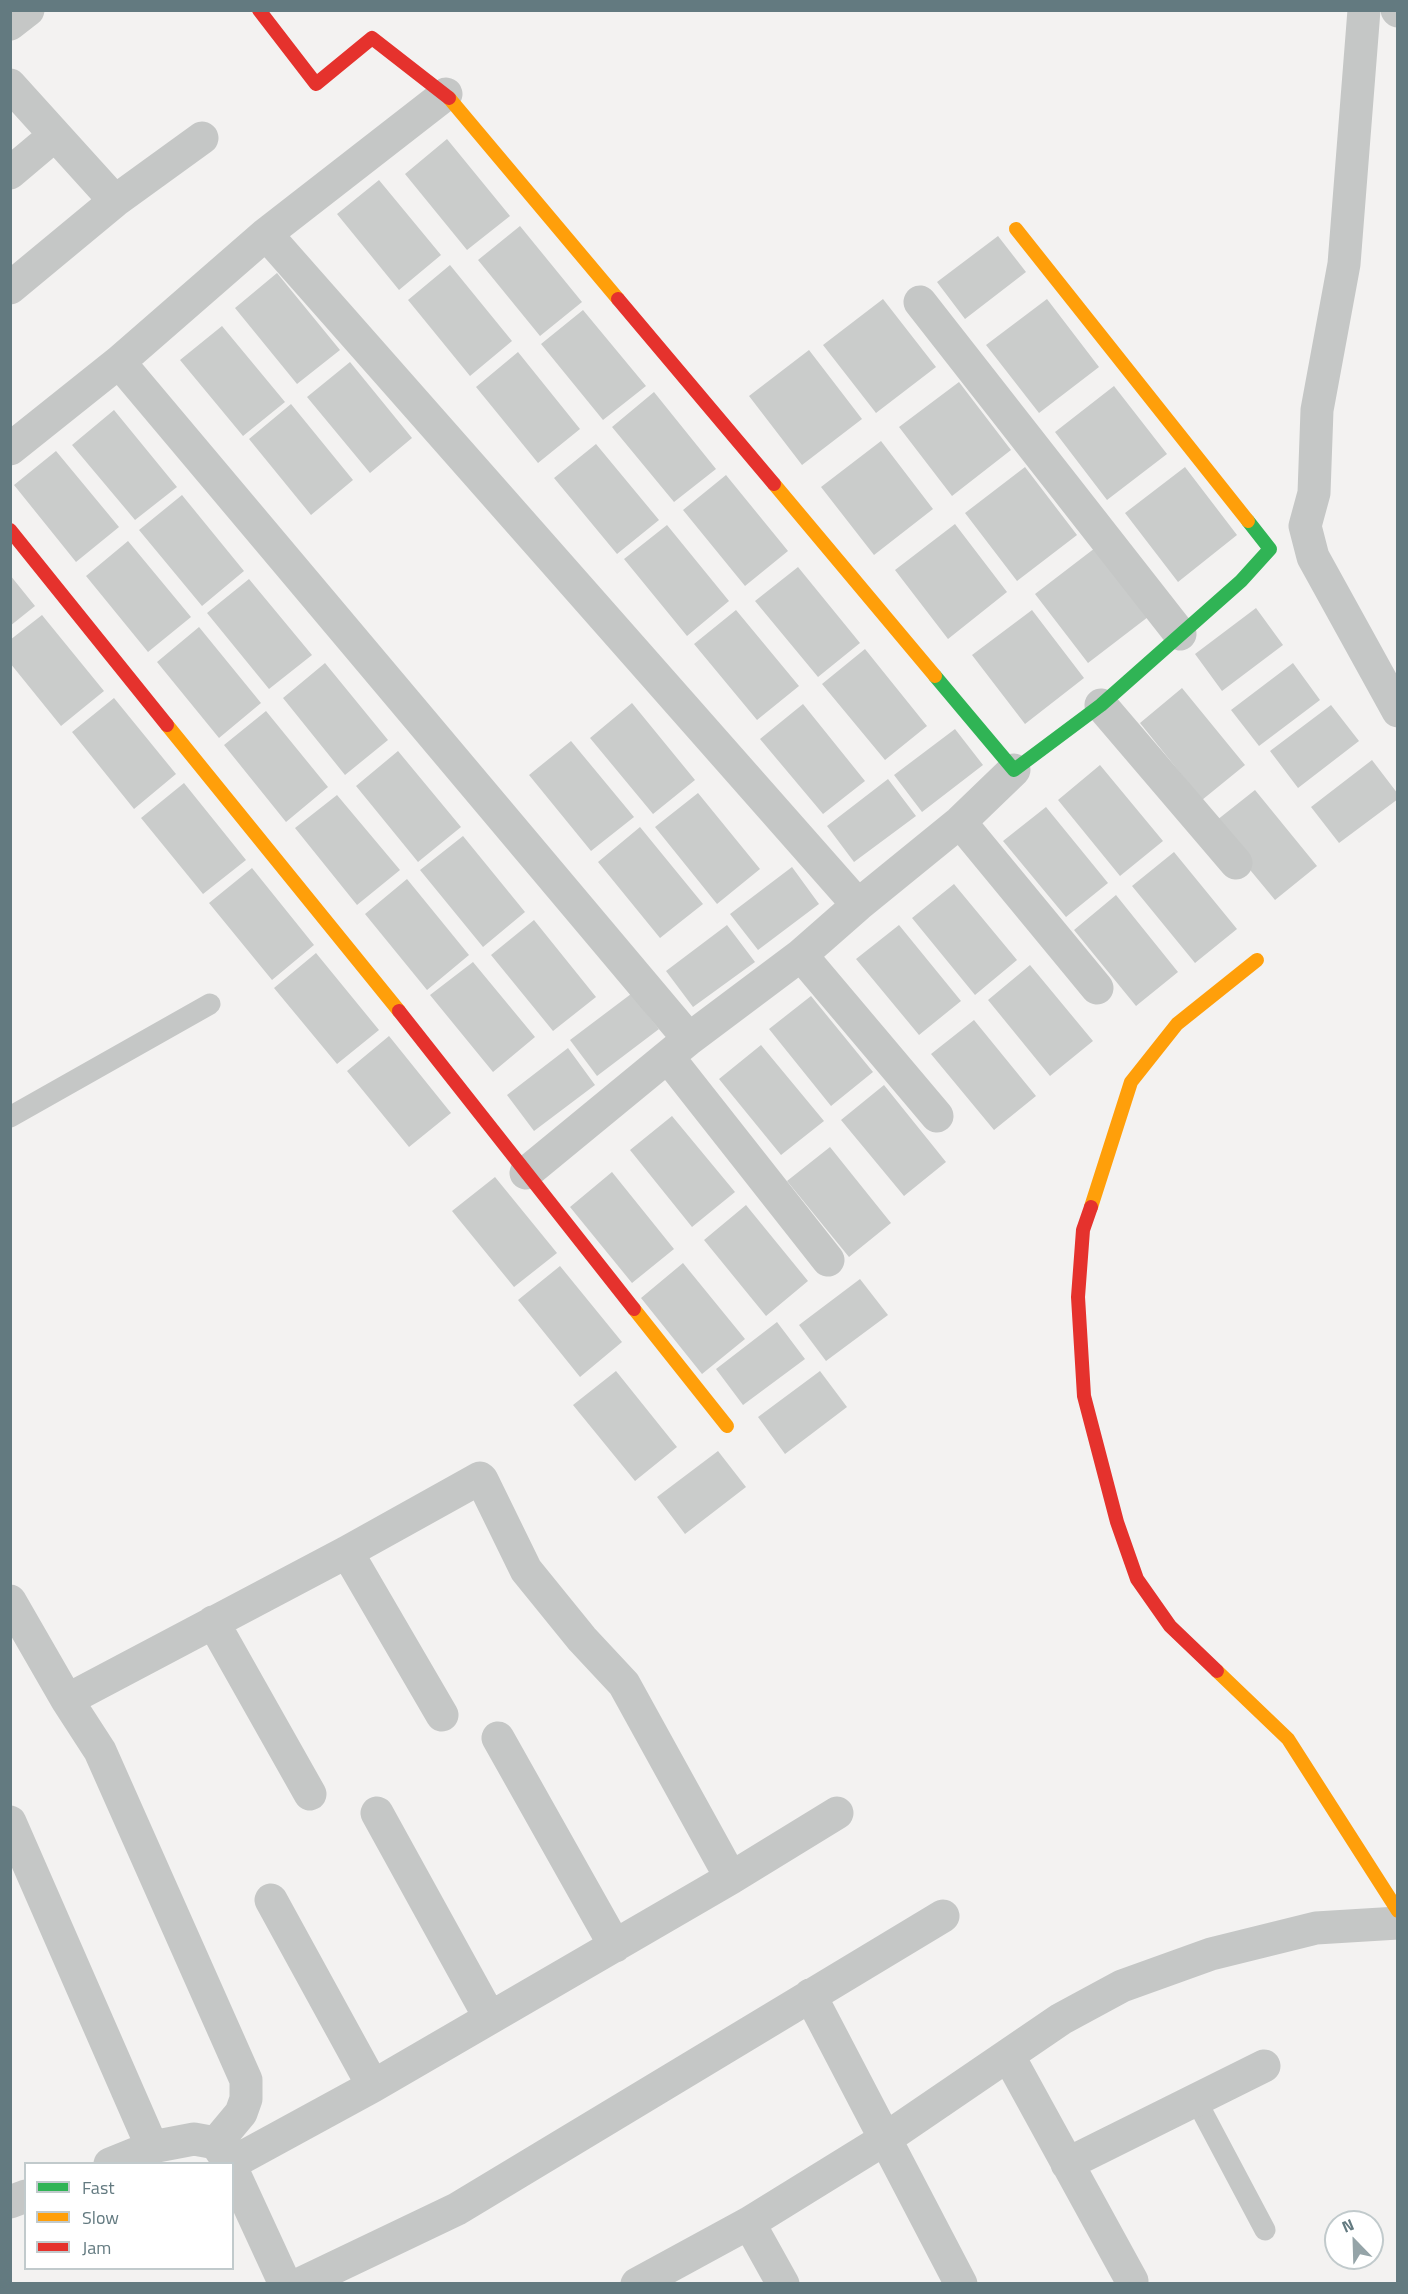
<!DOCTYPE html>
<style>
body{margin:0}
#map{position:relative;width:1408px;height:2294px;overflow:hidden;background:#f3f2f1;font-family:"Titillium Web",sans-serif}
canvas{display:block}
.frame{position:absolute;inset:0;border:12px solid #637a80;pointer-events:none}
.legend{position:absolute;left:24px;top:2162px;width:210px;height:108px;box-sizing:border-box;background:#fff;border:2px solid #c1cacc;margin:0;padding:8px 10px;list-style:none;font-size:18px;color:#637a80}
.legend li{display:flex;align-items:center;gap:12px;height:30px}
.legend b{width:30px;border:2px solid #c1cacc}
.north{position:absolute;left:1324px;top:2210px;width:60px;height:60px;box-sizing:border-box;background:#fff;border:2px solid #c1cacc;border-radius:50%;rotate:337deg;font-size:16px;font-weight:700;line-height:24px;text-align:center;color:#637a80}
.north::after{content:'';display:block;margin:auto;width:21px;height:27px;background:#95a4a8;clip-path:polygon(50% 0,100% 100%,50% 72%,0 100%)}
</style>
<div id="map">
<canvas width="1408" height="2294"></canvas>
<div class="frame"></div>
<ul class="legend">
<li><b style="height:8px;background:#30b455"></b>Fast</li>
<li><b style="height:8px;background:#ff9f0a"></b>Slow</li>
<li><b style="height:8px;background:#e5322d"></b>Jam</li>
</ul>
<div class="north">N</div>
</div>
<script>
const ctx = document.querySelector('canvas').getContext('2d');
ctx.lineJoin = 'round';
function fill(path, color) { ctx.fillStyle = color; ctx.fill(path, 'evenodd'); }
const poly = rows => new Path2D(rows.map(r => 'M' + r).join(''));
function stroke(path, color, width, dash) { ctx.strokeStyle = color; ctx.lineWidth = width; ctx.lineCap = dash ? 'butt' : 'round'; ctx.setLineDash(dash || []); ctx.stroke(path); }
const building = poly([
 [447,139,510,216,467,250,405,174],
 [379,180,441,255,399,290,337,214],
 [520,226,582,302,540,336,478,260],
 [998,236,1026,272,965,319,937,282],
 [450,265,512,341,470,376,408,300],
 [277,273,340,350,297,384,235,308],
 [883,299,936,367,876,413,823,345],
 [1047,299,1099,367,1039,413,986,345],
 [583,310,646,386,603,420,541,344],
 [222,326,285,402,243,436,180,360],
 [809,350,862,419,802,465,749,396],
 [518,352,580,429,538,463,476,387],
 [350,362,412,438,370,473,307,397],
 [959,382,1011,450,952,496,899,427],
 [1114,386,1167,454,1107,500,1055,432],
 [654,392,716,469,674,502,612,427],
 [291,404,353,480,311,515,249,439],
 [114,410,177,487,135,520,72,445],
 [881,441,933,509,874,555,821,487],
 [596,444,659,520,617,554,554,478],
 [56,451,119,527,76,562,14,485],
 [1025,467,1077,535,1017,581,965,513],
 [1185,467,1237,535,1178,582,1125,513],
 [726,475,788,551,745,586,683,510],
 [182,495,244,571,202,606,139,530],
 [955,524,1007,592,948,639,895,570],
 [667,525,729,601,687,636,624,559],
 [128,541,191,617,148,652,86,576],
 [1095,548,1148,617,1088,663,1035,594],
 [798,567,860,643,818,677,755,601],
 [10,575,35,606,10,626],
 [249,579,312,655,269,689,207,613],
 [1256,608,1283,645,1222,691,1195,654],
 [736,610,799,686,757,720,694,644],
 [1032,610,1084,678,1025,724,972,655],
 [42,615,104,691,61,726,10,663,10,640],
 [199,627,261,703,219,738,157,662],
 [865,649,927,726,885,760,822,684],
 [325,663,388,740,345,775,283,698],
 [1293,663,1320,700,1259,746,1231,710],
 [1182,688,1245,765,1202,800,1140,723],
 [114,698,176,774,134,809,72,732],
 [632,703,695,780,653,814,590,738],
 [803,704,865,781,823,814,760,739],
 [1331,705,1359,741,1298,788,1270,751],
 [266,711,328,787,286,822,224,745],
 [955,729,983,765,922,812,894,775],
 [571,741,634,817,591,851,529,775],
 [398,751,461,827,418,862,356,786],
 [1372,760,1398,794,1398,799,1339,843,1311,807],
 [1100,765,1163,841,1120,876,1058,800],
 [888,779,916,816,854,862,827,826],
 [184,783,246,860,203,894,141,818],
 [1255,790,1317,866,1275,900,1212,824],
 [698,793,760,869,717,904,655,827],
 [337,795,400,870,357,905,295,828],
 [1046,807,1108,883,1066,917,1003,841],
 [640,827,703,904,660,938,598,862],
 [463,836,525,912,483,947,420,870],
 [1174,852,1237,929,1195,963,1132,886],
 [792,867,819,904,758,950,730,914],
 [252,868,314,945,272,980,209,903],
 [407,879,469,955,427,990,365,914],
 [954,884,1017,960,975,995,912,918],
 [1116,895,1178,972,1136,1006,1074,930],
 [534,920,596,997,553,1031,491,955],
 [727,925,755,962,693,1007,666,971],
 [899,925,961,1001,919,1035,856,959],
 [316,953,379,1030,337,1064,274,988],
 [473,962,535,1037,493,1072,430,995],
 [1030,965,1093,1041,1050,1076,988,1000],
 [631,994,659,1029,597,1076,570,1040],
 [811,996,873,1072,831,1106,769,1029],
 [974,1020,1036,1096,994,1130,931,1054],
 [389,1036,451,1113,409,1147,347,1071],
 [761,1045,824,1121,781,1155,719,1079],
 [568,1048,595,1085,534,1131,507,1095],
 [884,1085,946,1162,904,1196,841,1120],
 [672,1116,735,1192,692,1227,630,1150],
 [830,1147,891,1223,849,1257,787,1181],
 [612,1172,674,1249,632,1283,570,1207],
 [495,1177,557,1253,514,1287,452,1211],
 [746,1205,808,1281,766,1316,704,1240],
 [683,1263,745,1339,702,1374,641,1298],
 [560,1266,622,1342,580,1377,518,1300],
 [860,1279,888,1315,826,1361,799,1325],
 [777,1322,805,1359,743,1405,716,1369],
 [616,1371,677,1447,635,1481,573,1405],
 [820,1371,847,1407,785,1454,758,1417],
 [718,1451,746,1487,685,1534,657,1497]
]);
const lane = poly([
 [10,1117,210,1004],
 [1196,2100,1265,2230]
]);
const street = poly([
 [1364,10,1344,264,1317,410,1314,493,1305,526,1313,557,1398,711],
 [1397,10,1398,11],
 [10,24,28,10],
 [10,85,115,201],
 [10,173,55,135],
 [266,234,858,905],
 [10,288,115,201,202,138],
 [920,302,1180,634],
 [119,362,689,1039],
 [10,449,119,362,266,234,446,94],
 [1101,705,1236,863],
 [960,822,1097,988],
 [801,955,937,1116],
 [668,1057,828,1260],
 [526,1173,689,1039,801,955,858,905,960,822,1014,770],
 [347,1552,442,1715],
 [10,1601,67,1700,100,1751,246,2080,246,2099,241,2113,216,2143],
 [213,1622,310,1794],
 [67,1700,347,1552,480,1478,482,1480,526,1570,582,1639,624,1684,731,1878],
 [498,1738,615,1946],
 [377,1813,490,2018],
 [10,1822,152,2147],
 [271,1900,373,2086],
 [810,1995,961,2284],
 [1008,2055,1132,2281],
 [110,2164,152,2147,194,2139,216,2143,230,2164,373,2086,731,1878,837,1813],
 [1067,2164,1264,2066],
 [232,2169,285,2284],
 [10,2202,26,2196],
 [749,2223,783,2284],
 [300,2284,457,2209,943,1916],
 [637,2284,749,2223,885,2139,1061,2019,1122,1986,1211,1954,1316,1928,1398,1923]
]);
const fast = poly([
 [935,676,1014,770,1101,705,1241,581,1270,549,1248,521]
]);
const slow = poly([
 [449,98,618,299],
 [1016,229,1248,521],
 [774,484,935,676],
 [167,725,399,1011],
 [1091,1207,1131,1082,1177,1024,1257,960],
 [634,1309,727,1426],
 [1217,1671,1288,1739,1398,1911]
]);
const jam = poly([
 [259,10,316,84,372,38,449,98],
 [618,299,774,484],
 [10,530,167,725],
 [399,1011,634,1309],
 [1091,1207,1083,1230,1078,1297,1084,1396,1117,1522,1137,1579,1170,1626,1217,1671]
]);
fill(building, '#cacccb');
stroke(lane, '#c5c7c6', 21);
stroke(street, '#c5c7c6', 33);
stroke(fast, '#30b455', 14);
stroke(slow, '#ff9f0a', 14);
stroke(jam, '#e5322d', 14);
</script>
